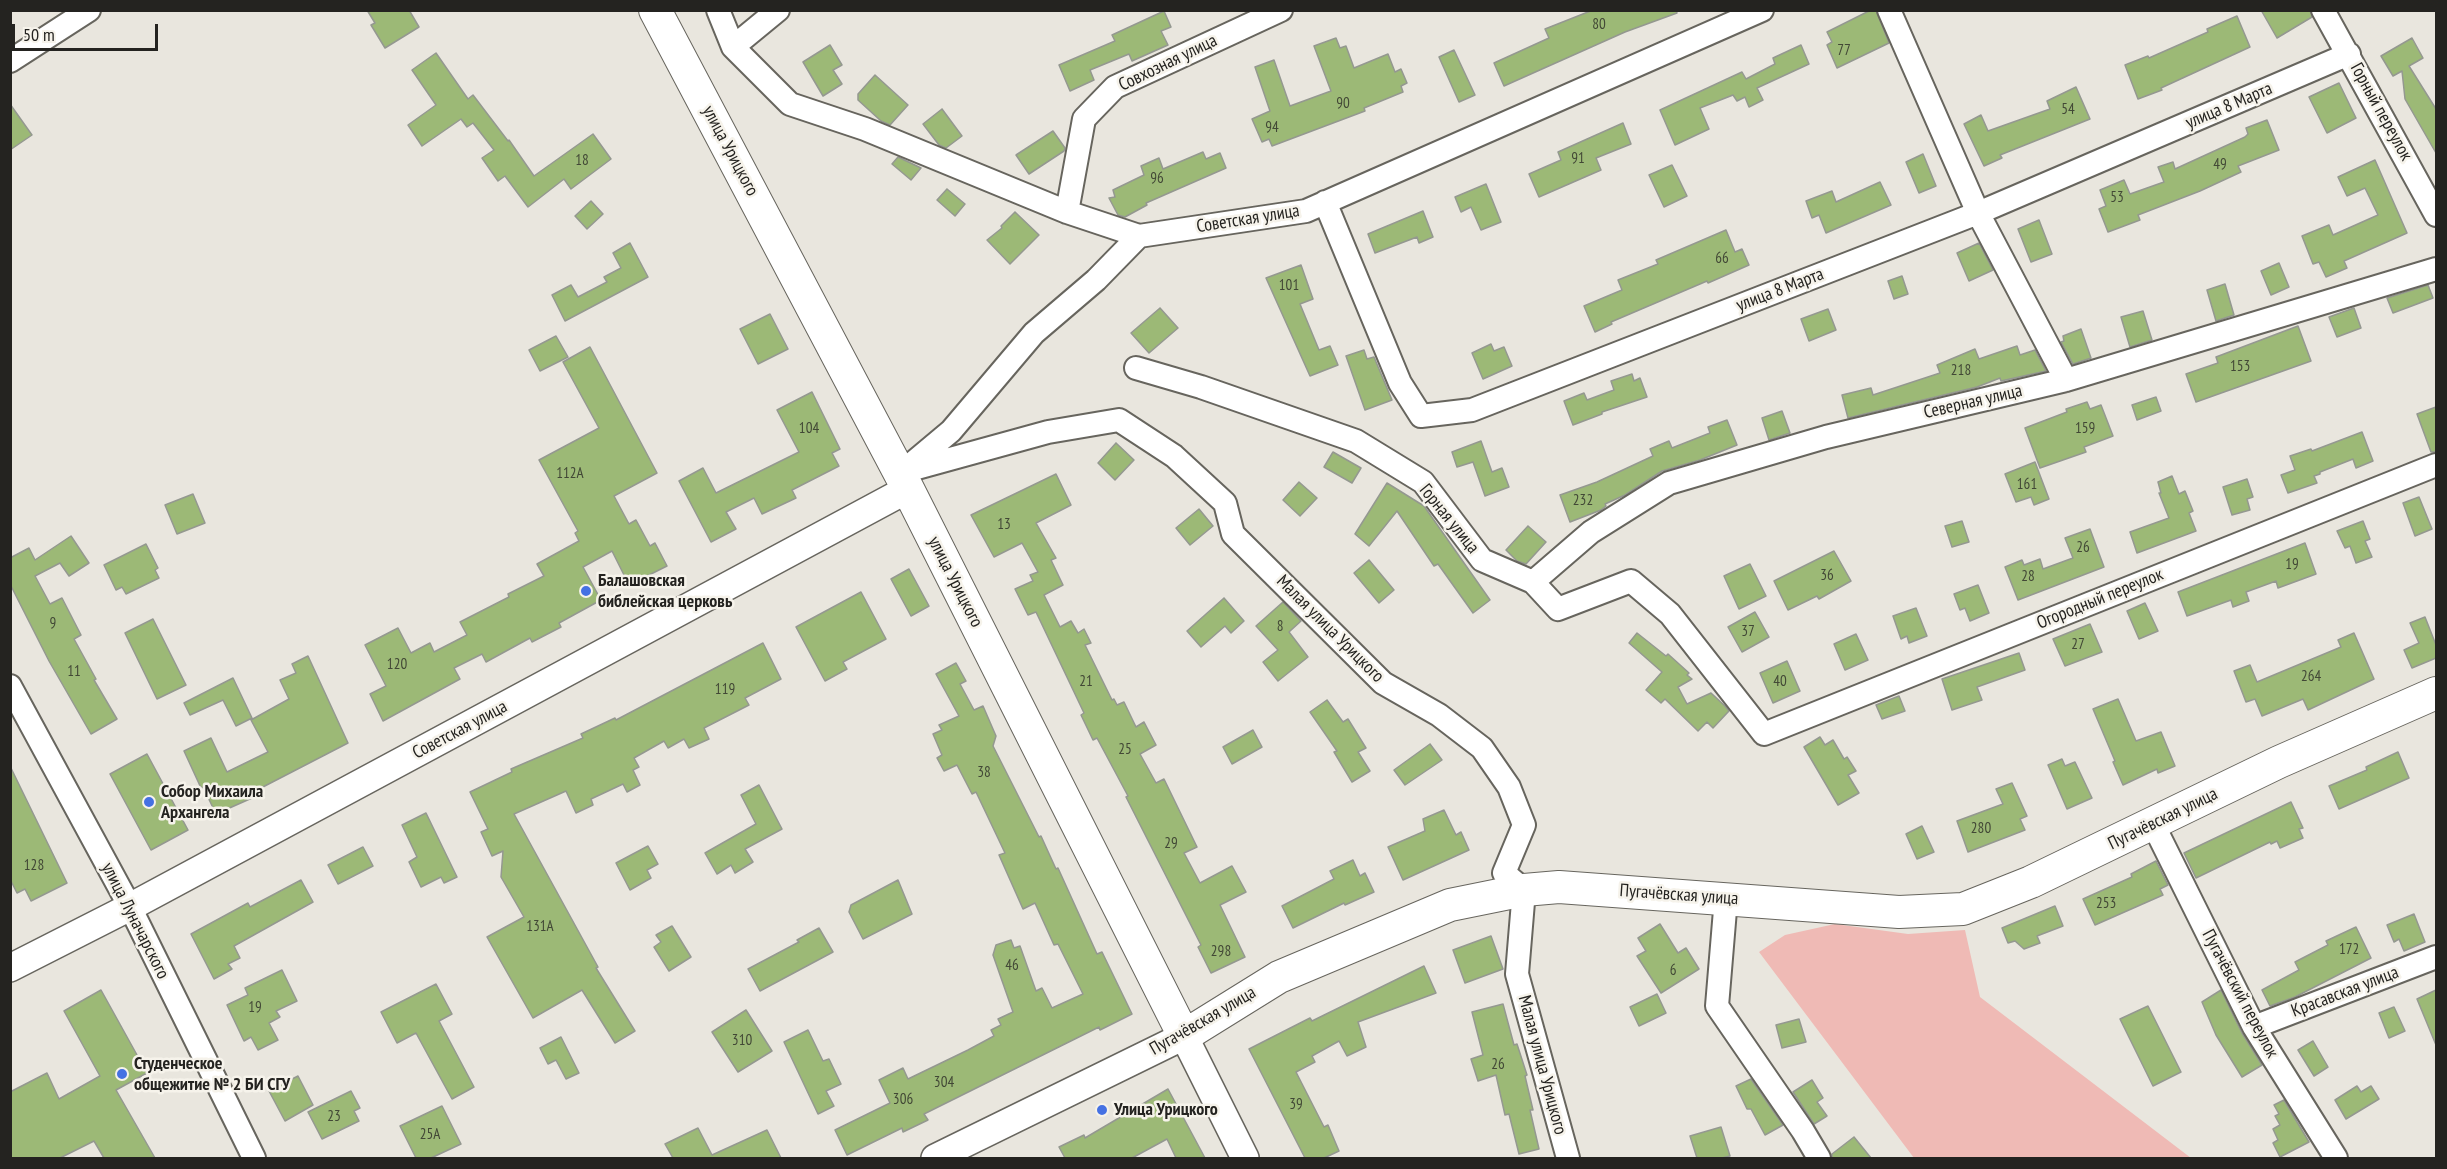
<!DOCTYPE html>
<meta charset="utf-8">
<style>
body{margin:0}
#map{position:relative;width:2447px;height:1169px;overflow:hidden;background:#e9e6de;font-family:"PT Sans Narrow",sans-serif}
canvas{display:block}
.frame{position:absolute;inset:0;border:12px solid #242320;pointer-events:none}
.scale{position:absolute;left:12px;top:24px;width:146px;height:27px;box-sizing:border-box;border:3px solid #242320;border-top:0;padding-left:8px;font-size:18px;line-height:21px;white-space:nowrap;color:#242320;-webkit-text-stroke:4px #f6f3eb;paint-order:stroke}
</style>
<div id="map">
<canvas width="2447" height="1169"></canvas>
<div class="frame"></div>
<div class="scale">50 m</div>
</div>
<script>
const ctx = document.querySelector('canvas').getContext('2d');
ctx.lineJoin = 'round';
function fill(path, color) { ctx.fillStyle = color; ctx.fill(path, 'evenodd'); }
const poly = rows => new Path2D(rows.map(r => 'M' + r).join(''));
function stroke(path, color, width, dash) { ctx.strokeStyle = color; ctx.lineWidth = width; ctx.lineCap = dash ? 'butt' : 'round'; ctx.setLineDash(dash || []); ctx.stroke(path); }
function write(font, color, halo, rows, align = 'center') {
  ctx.font = font + ' "PT Sans Narrow",sans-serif'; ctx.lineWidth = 5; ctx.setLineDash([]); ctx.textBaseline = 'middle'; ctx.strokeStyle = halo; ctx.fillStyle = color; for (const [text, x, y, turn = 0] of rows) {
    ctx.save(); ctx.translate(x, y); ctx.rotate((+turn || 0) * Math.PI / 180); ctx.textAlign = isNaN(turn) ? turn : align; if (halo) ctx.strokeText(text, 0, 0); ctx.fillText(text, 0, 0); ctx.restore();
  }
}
const green = poly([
 [1835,924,1908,934,1965,930,1980,997,2191,1158,1914,1158,1759,952,1785,935]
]);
const building = poly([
 [367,10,409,10,419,27,385,48,371,25,375,23,367,10],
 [1593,10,1676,10,1677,13,1625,32,1504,86,1494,63,1549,38,1545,29,1593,10],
 [1871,10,1876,10,1889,43,1837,68,1827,45,1832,42,1827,32,1871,10],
 [2261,10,2310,10,2312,17,2277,38,2261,10],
 [1164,11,1171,27,1161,31,1168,45,1132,61,1129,54,1090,70,1094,80,1070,91,1059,65,1115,41,1112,35,1164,11],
 [2237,16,2250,47,2161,88,2162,90,2138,99,2125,65,2148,56,2149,58,2208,32,2207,29,2237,16],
 [1336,38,1340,48,1346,46,1354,68,1388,54,1395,72,1401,69,1407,83,1401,86,1403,92,1364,108,1365,111,1272,146,1269,139,1262,142,1252,119,1270,111,1255,67,1274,60,1290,106,1331,91,1314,46,1336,38],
 [2412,38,2423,58,2409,66,2436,109,2436,153,2405,99,2402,71,2393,76,2381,56,2412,38],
 [830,45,842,65,833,70,842,84,823,96,803,62,830,45],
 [1801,45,1809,64,1757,88,1763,100,1749,107,1745,97,1737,101,1733,95,1700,108,1709,129,1675,145,1660,110,1742,72,1746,79,1775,64,1773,58,1801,45],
 [1454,50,1475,95,1459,102,1439,57,1454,50],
 [436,53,468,99,473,95,508,141,509,140,534,176,593,134,611,159,571,189,564,179,528,207,505,176,498,181,482,158,494,150,473,123,467,127,461,119,422,146,408,125,436,105,412,70,436,53],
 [875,75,908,105,890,125,881,121,858,100,858,94,875,75],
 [2339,83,2356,118,2327,133,2309,97,2339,83],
 [2076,87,2090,119,2000,155,2002,158,1984,166,1964,124,1981,115,1988,131,2050,109,2047,101,2076,87],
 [10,104,32,135,10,150,10,104],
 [942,109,962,136,946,148,939,145,923,124,942,109],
 [2267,120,2279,150,2238,166,2241,172,2200,191,2138,215,2140,220,2108,232,2099,209,2106,206,2100,190,2124,180,2130,194,2164,182,2158,167,2173,162,2175,169,2245,137,2248,134,2246,128,2267,120],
 [1623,123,1631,144,1596,158,1601,170,1539,197,1529,174,1561,160,1558,152,1623,123],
 [1053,131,1065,148,1064,151,1029,174,1016,155,1053,131],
 [1203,152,1206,159,1220,153,1226,168,1146,203,1147,205,1125,217,1118,215,1109,198,1115,197,1113,190,1144,175,1141,166,1159,158,1163,169,1203,152],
 [1923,154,1936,186,1919,193,1906,162,1923,154],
 [898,157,921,168,911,180,892,164,898,157],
 [2375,160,2407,233,2344,261,2347,268,2326,277,2319,262,2313,264,2302,236,2329,225,2333,235,2378,215,2365,188,2347,196,2338,177,2375,160],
 [1672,165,1687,196,1664,207,1649,175,1672,165],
 [1880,182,1891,205,1826,233,1819,215,1812,218,1806,201,1832,191,1836,202,1880,182],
 [1486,184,1501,222,1481,230,1471,207,1461,212,1455,197,1486,184],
 [947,189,965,204,955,216,937,200,947,189],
 [591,201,603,214,587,229,575,216,591,201],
 [1423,211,1433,237,1419,243,1417,237,1375,253,1368,234,1423,211],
 [1015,212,1039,235,1010,264,987,240,1002,228,1001,226,1015,212],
 [2039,220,2052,254,2031,262,2018,229,2039,220],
 [1726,230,1735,252,1742,249,1749,265,1708,283,1707,281,1611,322,1612,324,1595,332,1584,306,1622,290,1618,280,1658,264,1656,260,1726,230],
 [630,243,648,277,565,321,552,295,571,285,578,297,607,282,604,277,621,268,613,253,630,243],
 [1979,243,1993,270,1969,281,1957,253,1979,243],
 [2279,263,2289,287,2271,295,2261,271,2279,263],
 [1301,265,1313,299,1300,304,1319,350,1330,346,1338,365,1310,376,1266,278,1301,265],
 [1902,276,1908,294,1894,299,1888,281,1902,276],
 [2225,284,2234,315,2216,321,2207,290,2225,284],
 [2428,285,2433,298,2393,313,2387,298,2428,285],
 [1160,308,1178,328,1149,353,1131,333,1160,308],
 [2354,308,2361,328,2337,337,2329,317,2354,308],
 [1828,309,1836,330,1809,341,1801,319,1828,309],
 [2143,311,2152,340,2130,347,2121,317,2143,311],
 [770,314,788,349,758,364,740,329,770,314],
 [2298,326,2311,361,2196,402,2186,374,2218,363,2216,357,2298,326],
 [2081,329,2091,358,2073,364,2061,342,2064,341,2063,336,2081,329],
 [556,336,568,357,540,371,529,350,556,336],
 [1491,344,1494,351,1504,347,1512,366,1483,379,1472,353,1491,344],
 [2017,346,2020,355,2035,350,2046,371,2001,381,2000,378,1977,387,1848,418,1842,395,1871,388,1873,395,1940,373,1937,365,1975,349,1979,359,2017,346],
 [590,347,657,473,614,496,629,524,636,520,650,546,655,543,667,566,629,585,612,551,583,567,601,600,559,623,561,627,532,642,530,638,486,662,482,654,454,668,460,679,383,721,370,694,386,686,365,645,398,628,411,653,430,643,434,652,467,635,460,622,509,597,508,594,544,576,537,564,579,541,575,533,578,531,539,460,599,428,563,362,590,347],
 [1364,350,1367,359,1374,357,1392,400,1365,410,1346,356,1364,350],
 [1632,374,1634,381,1640,378,1647,397,1602,412,1602,414,1573,425,1564,401,1584,393,1587,400,1614,390,1611,381,1632,374],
 [812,392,840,449,832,453,839,466,792,490,796,498,762,514,754,498,726,512,736,529,711,542,679,481,703,468,716,493,799,452,777,410,812,392],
 [2156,397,2161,411,2137,420,2132,405,2156,397],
 [2087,402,2090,409,2101,405,2113,436,2084,447,2086,452,2040,468,2025,428,2067,412,2066,409,2087,402],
 [2436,407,2436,452,2431,452,2417,414,2436,407],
 [1782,411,1790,433,1769,440,1762,418,1782,411],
 [1727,420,1737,445,1700,460,1662,471,1625,495,1605,504,1606,506,1601,510,1570,522,1560,495,1597,482,1653,456,1650,449,1669,441,1672,448,1710,433,1708,427,1727,420],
 [2362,432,2373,461,2356,468,2353,459,2320,472,2320,474,2314,476,2317,483,2288,493,2281,475,2295,470,2290,456,2311,449,2312,451,2362,432],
 [1481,441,1492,472,1502,468,1509,487,1485,496,1473,462,1457,467,1452,452,1481,441],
 [1116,443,1134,460,1115,480,1098,463,1116,443],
 [1333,452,1361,468,1352,483,1324,467,1333,452],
 [2035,462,2049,499,2034,505,2031,497,2016,502,2005,474,2035,462],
 [1056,474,1071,505,1036,523,1056,558,1051,560,1063,585,1044,595,1060,627,1071,621,1078,633,1084,629,1091,643,1085,645,1112,700,1114,699,1117,705,1124,702,1136,727,1144,722,1156,745,1140,754,1156,783,1164,779,1197,847,1184,853,1200,883,1232,866,1246,892,1220,905,1245,957,1211,973,1198,947,1201,945,1126,797,1128,796,1097,738,1093,740,1081,715,1084,713,1036,612,1028,615,1015,589,1033,581,1030,575,1038,572,1022,543,994,557,971,515,1056,474],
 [2172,476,2179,494,2185,491,2193,511,2189,513,2196,531,2137,553,2130,532,2169,518,2159,493,2161,493,2158,482,2172,476],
 [2247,479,2253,497,2247,499,2250,510,2232,515,2223,487,2247,479],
 [1299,482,1317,498,1300,516,1283,500,1299,482],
 [1387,483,1424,506,1490,600,1473,613,1438,564,1434,566,1397,511,1369,546,1355,534,1387,483],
 [193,494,205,523,177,534,165,505,193,494],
 [2419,497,2432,529,2415,536,2403,503,2419,497],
 [1199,509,1213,526,1190,545,1176,528,1199,509],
 [1962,521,1969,542,1952,547,1945,526,1962,521],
 [2363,521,2370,539,2365,541,2372,557,2356,563,2350,546,2345,548,2337,531,2363,521],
 [1528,526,1546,542,1526,564,1517,561,1506,550,1528,526],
 [2090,529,2104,567,2018,600,2005,567,2022,560,2024,565,2040,559,2043,569,2073,558,2065,538,2090,529],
 [71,536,89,563,69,576,60,563,35,576,50,604,62,598,81,635,74,639,96,679,94,680,117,719,91,734,49,661,10,584,10,558,29,548,35,560,71,536],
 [2305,543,2316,574,2278,588,2276,581,2246,592,2249,601,2233,607,2231,600,2187,616,2178,592,2305,543],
 [146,544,158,568,155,570,159,578,126,594,122,587,116,590,104,565,146,544],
 [1834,551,1851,581,1819,599,1817,596,1788,610,1774,581,1834,551],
 [1369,560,1394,590,1379,603,1354,573,1369,560],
 [1750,564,1766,596,1739,609,1724,576,1750,564],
 [909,569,929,606,911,616,891,579,909,569],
 [1978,585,1989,613,1970,621,1965,608,1960,610,1954,594,1978,585],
 [861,592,886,639,843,662,847,669,825,681,796,627,861,592],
 [1224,598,1244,621,1231,633,1225,626,1201,647,1187,631,1224,598],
 [1283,602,1301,621,1289,632,1308,657,1278,681,1263,662,1278,650,1256,626,1283,602],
 [2145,603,2158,631,2139,639,2127,611,2145,603],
 [1916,608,1927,636,1909,643,1907,636,1901,639,1893,616,1916,608],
 [1755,612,1769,637,1742,652,1728,627,1755,612],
 [2425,617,2436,645,2436,658,2412,668,2404,650,2419,643,2410,623,2425,617],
 [153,619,186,685,157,699,125,633,153,619],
 [2090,624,2102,652,2065,666,2053,639,2090,624],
 [1637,633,1666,656,1668,654,1689,673,1687,675,1692,679,1678,687,1687,704,1711,693,1725,706,1729,711,1713,728,1707,722,1698,731,1665,699,1661,703,1646,690,1662,672,1629,643,1637,633],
 [2354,633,2374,679,2308,710,2303,699,2262,716,2255,699,2246,702,2234,671,2250,665,2257,682,2341,647,2338,640,2354,633],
 [1856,634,1868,660,1845,670,1834,644,1856,634],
 [763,643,781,679,745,698,749,705,704,728,709,739,689,748,684,739,668,748,664,741,634,758,639,767,633,770,640,785,627,792,623,784,591,799,593,805,576,813,566,791,514,814,598,967,596,968,635,1031,615,1043,582,990,533,1018,487,937,524,917,501,877,503,851,492,856,481,832,488,829,470,792,512,772,511,769,583,738,581,734,615,718,616,720,763,643],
 [2019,653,2025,670,1977,687,1982,700,1952,710,1942,679,2019,653],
 [308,656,348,743,259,789,261,794,216,814,203,787,201,788,184,751,211,738,227,772,268,752,251,720,289,699,280,680,296,673,292,664,308,656],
 [1787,661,1800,691,1773,703,1760,673,1787,661],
 [956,663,966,681,960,684,974,710,983,706,996,736,993,746,1039,837,1041,836,1056,869,1058,868,1097,954,1102,952,1132,1014,1100,1030,1099,1027,924,1114,928,1120,903,1132,902,1128,847,1155,835,1130,890,1103,879,1080,903,1068,908,1079,968,1050,994,1036,991,1030,1001,1025,998,1019,1013,1012,993,955,996,945,1011,940,1014,948,1020,946,1036,991,1042,988,1052,1008,1083,994,1058,944,1054,945,1035,903,1023,909,999,855,1005,853,976,792,972,794,957,765,944,771,937,758,942,755,933,734,942,730,939,725,959,716,936,674,956,663],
 [233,678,252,718,236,726,223,700,190,715,184,703,233,678],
 [1899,696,1905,711,1882,719,1876,705,1899,696],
 [2118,699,2136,741,2161,732,2175,766,2158,773,2157,769,2123,785,2113,762,2115,761,2093,709,2118,699],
 [1327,700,1343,722,1348,719,1366,748,1358,752,1370,771,1352,782,1334,752,1337,751,1310,712,1327,700],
 [1253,730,1262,747,1232,764,1223,747,1253,730],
 [1820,737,1825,745,1833,740,1844,759,1847,757,1856,771,1848,775,1859,793,1838,805,1804,747,1820,737],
 [1430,744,1442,760,1405,785,1394,770,1430,744],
 [2398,752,2409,778,2339,809,2329,786,2367,770,2366,767,2398,752],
 [147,754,188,830,151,850,110,774,147,754],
 [2062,759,2065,766,2075,762,2092,798,2067,809,2048,765,2062,759],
 [10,766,67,883,31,901,25,889,17,893,10,879,10,766],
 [2012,783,2027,816,2020,819,2025,830,1968,852,1957,821,2003,804,1996,789,2012,783],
 [759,785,782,829,745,849,753,862,735,873,731,865,717,874,705,853,756,824,741,795,759,785],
 [2291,802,2303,828,2299,829,2303,838,2280,848,2277,841,2271,844,2270,842,2196,878,2184,853,2291,802],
 [1444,810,1456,835,1461,832,1469,850,1403,880,1388,847,1425,831,1423,819,1444,810],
 [426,813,457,877,444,883,441,877,421,887,409,862,417,857,402,825,426,813],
 [1922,826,1934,852,1917,859,1906,834,1922,826],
 [648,846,658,864,647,870,651,878,630,890,616,863,648,846],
 [363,847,373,866,338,884,328,865,363,847],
 [1353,860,1360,876,1365,873,1374,892,1345,905,1344,903,1293,928,1282,906,1334,879,1330,871,1353,860],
 [2156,861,2168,885,2160,889,2163,895,2095,925,2083,899,2132,877,2131,874,2156,861],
 [301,880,313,902,234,946,240,958,228,964,232,969,214,979,191,934,248,903,250,907,301,880],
 [898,880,912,914,863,939,849,912,851,905,898,880],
 [2055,906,2063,926,2037,936,2040,943,2024,949,2015,941,2008,943,2002,928,2055,906],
 [2414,914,2425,942,2404,951,2399,939,2394,942,2387,925,2414,914],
 [1660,924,1678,953,1686,948,1699,969,1661,993,1637,956,1646,951,1638,938,1660,924],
 [672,926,691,957,669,971,654,947,661,942,656,935,672,926],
 [2356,927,2371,958,2295,997,2270,1006,2262,990,2299,970,2295,962,2328,945,2326,941,2356,927],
 [819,928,833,952,760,991,748,969,799,942,797,940,819,928],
 [1491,936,1503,969,1465,983,1453,950,1491,936],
 [1424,966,1436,993,1358,1022,1366,1047,1347,1056,1339,1041,1312,1056,1315,1062,1296,1072,1324,1127,1328,1125,1339,1151,1324,1158,1305,1158,1249,1049,1310,1018,1312,1021,1424,966],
 [282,970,297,1001,276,1011,280,1017,269,1023,278,1040,258,1050,251,1037,244,1041,227,1005,248,995,245,988,282,970],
 [436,984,452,1014,439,1021,474,1087,452,1099,416,1033,397,1043,381,1012,436,984],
 [101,990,147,1073,116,1090,155,1158,104,1158,94,1141,60,1158,10,1158,10,1092,47,1073,59,1099,100,1076,64,1011,101,990],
 [2221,990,2242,1033,2262,1065,2242,1077,2216,1035,2202,1002,2221,990],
 [2436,990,2436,1045,2417,999,2436,990],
 [1657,994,1666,1013,1639,1026,1630,1007,1657,994],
 [1503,1004,1514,1045,1517,1044,1527,1075,1525,1076,1533,1110,1530,1110,1539,1149,1519,1154,1509,1114,1505,1115,1496,1075,1478,1081,1471,1059,1483,1055,1472,1012,1503,1004],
 [2148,1006,2181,1072,2153,1086,2120,1019,2148,1006],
 [2394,1007,2405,1031,2389,1038,2379,1013,2394,1007],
 [746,1010,772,1051,738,1072,712,1032,746,1010],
 [1799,1019,1806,1042,1782,1048,1776,1025,1799,1019],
 [808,1030,823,1061,829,1059,841,1084,826,1091,834,1106,818,1114,784,1042,808,1030],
 [561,1037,579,1073,566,1079,556,1060,548,1064,540,1048,561,1037],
 [2313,1041,2328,1067,2314,1076,2298,1050,2313,1041],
 [298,1076,313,1105,285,1121,269,1091,298,1076],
 [1751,1079,1783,1125,1765,1135,1751,1109,1747,1109,1736,1086,1751,1079],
 [1812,1080,1823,1098,1817,1102,1827,1116,1814,1124,1793,1092,1812,1080],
 [2357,1086,2361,1092,2371,1086,2379,1099,2346,1119,2335,1100,2357,1086],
 [1168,1089,1205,1158,1176,1158,1167,1139,1132,1158,1065,1158,1059,1147,1084,1135,1085,1138,1168,1089],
 [351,1091,360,1108,354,1111,359,1121,322,1139,308,1112,351,1091],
 [2284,1100,2309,1142,2280,1157,2273,1143,2278,1140,2273,1129,2280,1125,2275,1116,2279,1114,2274,1105,2284,1100],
 [442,1106,461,1144,431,1158,416,1158,400,1126,442,1106],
 [1721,1127,1730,1156,1722,1158,1697,1158,1690,1136,1721,1127],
 [698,1128,712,1155,767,1130,781,1158,673,1158,665,1144,698,1128],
 [1854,1137,1871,1158,1832,1158,1832,1154,1854,1137]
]);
const minor = poly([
 [718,10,733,47,790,104,865,129,1067,212,1139,236,1306,211,1762,10],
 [1889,10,1978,213,2066,380],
 [2323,10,2436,215],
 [733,47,778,10],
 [10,61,89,10],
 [1325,202,1400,383,1421,416,1472,410,1978,213,2349,54],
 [1067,212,1084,119,1115,87,1281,10],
 [1136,368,1201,387,1356,441,1423,482,1482,560,1533,582,1558,609,1631,581,1670,614,1764,734,2436,465],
 [908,467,951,431,1034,333,1096,280,1139,236],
 [899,473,1048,432,1119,420,1174,456,1225,503,1233,534,1383,683,1439,715,1482,748,1509,787,1524,825,1504,873,1524,890,1517,974,1568,1158],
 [1533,582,1591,532,1669,483,1826,437,2066,380,2436,269],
 [10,686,130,907,254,1158],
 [2153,824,2254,1027,2336,1158],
 [1726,898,1717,1006,1803,1131,1819,1158],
 [2254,1027,2436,957]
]);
const tertiary = poly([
 [10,968,130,907,908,489],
 [935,1158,1184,1036,1245,1158]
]);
const secondary = poly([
 [655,10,908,489,1184,1036,1279,977,1450,905,1524,890,1559,887,1899,912,1963,909,2031,882,2279,762,2436,693]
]);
const markers = [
 [586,591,6,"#4571e3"],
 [149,802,6,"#4571e3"],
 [122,1074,6,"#4571e3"],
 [1102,1110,6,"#4571e3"]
];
const numberNames = [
 ["80",1599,25],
 ["77",1844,51],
 ["90",1343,104],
 ["54",2068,110],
 ["94",1272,128],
 ["91",1578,159],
 ["18",582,161],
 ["49",2220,165],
 ["96",1157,179],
 ["53",2117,198],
 ["66",1722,259],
 ["101",1289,286],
 ["153",2240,367],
 ["218",1961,371],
 ["104",809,429],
 ["159",2085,429],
 ["112А",570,474],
 ["161",2027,485],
 ["232",1583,501],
 ["13",1004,525],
 ["26",2083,548],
 ["19",2292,565],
 ["36",1827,576],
 ["28",2028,577],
 ["9",53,624],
 ["8",1280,627],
 ["37",1748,632],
 ["27",2078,645],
 ["120",397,665],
 ["11",74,672],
 ["264",2311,677],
 ["21",1086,682],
 ["40",1780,682],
 ["119",725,690],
 ["25",1125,750],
 ["38",984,773],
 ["280",1981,829],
 ["29",1171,844],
 ["128",34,866],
 ["253",2106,904],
 ["131А",540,927],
 ["172",2349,950],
 ["298",1221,952],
 ["46",1012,966],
 ["6",1673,971],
 ["19",255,1008],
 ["310",742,1041],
 ["26",1498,1065],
 ["304",944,1083],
 ["306",903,1100],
 ["39",1296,1105],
 ["23",334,1117],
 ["25А",430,1135]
];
const streetNames = [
 ["Совхозная улица",1168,63,-26],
 ["улица 8 Марта",2229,106,-23],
 ["Горный переулок",2381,112,61],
 ["улица Урицкого",730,151,62],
 ["Советская улица",1248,219,-9],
 ["улица 8 Марта",1780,290,-21],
 ["Северная улица",1973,402,-13],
 ["Горная улица",1449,519,51],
 ["улица Урицкого",955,582,63],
 ["Огородный переулок",2100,599,-22],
 ["Малая улица Урицкого",1330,629,45],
 ["Советская улица",460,730,-28],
 ["Пугачёвская улица",2163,819,-26],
 ["Пугачёвская улица",1679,895,4],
 ["улица Луначарского",135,921,63],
 ["Красавская улица",2345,992,-21],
 ["Пугачёвский переулок",2240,994,62],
 ["Пугачёвская улица",1203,1021,-30],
 ["Малая улица Урицкого",1542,1065,75]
];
const poiNames = [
 ["Балашовская",598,581],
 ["библейская церковь",598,602],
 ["Собор Михаила",161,792],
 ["Архангела",161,813],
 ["Студенческое",134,1064],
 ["общежитие № 2 БИ СГУ",134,1085],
 ["Улица Урицкого",1114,1110]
];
fill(green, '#efbab5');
fill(building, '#9cb976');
stroke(building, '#949890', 1.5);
stroke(minor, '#67655e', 26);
stroke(tertiary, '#67655e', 30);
stroke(secondary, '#67655e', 34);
stroke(minor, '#fff', 22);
stroke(tertiary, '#fff', 27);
stroke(secondary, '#fff', 32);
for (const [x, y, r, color] of markers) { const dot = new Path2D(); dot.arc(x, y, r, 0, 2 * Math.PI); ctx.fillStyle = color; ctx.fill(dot); stroke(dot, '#f6f3eb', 2); }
write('15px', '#424836', null, numberNames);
write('18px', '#242320', '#f6f3eb', streetNames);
write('bold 18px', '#242320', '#f6f3eb', poiNames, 'left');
</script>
